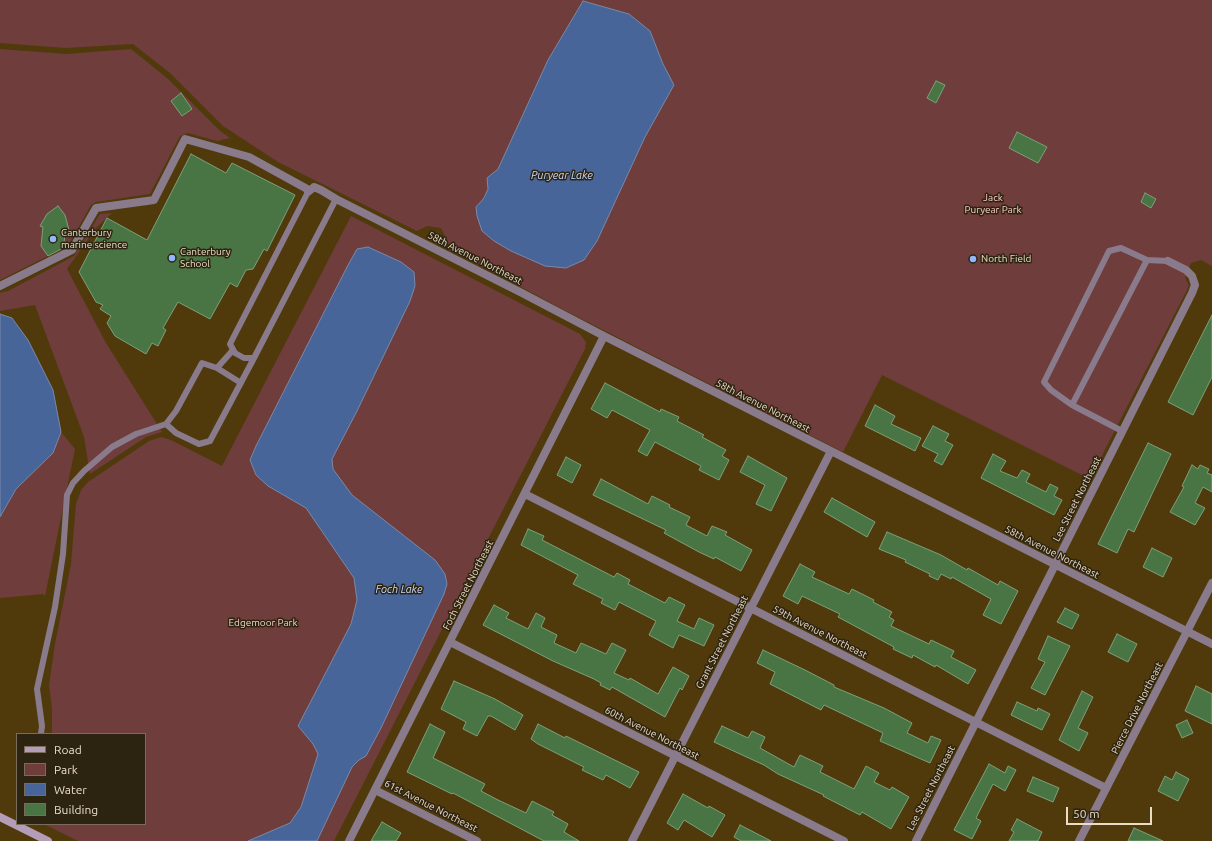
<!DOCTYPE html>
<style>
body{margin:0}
#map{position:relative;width:1212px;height:841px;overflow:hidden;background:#503a0c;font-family:Ubuntu,sans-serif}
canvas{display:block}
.legend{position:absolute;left:16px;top:733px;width:130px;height:92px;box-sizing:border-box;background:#2d2311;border:1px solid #796d59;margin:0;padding:5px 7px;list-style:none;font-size:12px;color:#eaddc6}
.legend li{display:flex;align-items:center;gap:8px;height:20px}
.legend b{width:20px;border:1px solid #796d59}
.scale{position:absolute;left:1066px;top:807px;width:86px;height:18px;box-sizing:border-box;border:2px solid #eaddc6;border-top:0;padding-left:5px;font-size:12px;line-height:14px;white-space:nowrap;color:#eaddc6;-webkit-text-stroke:3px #2d2311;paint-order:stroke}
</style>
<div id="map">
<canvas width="1212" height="841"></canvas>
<ul class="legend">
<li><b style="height:5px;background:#b49db7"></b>Road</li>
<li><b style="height:11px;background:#6f3d3b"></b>Park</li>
<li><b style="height:11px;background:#48659a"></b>Water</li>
<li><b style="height:11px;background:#487543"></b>Building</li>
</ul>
<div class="scale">50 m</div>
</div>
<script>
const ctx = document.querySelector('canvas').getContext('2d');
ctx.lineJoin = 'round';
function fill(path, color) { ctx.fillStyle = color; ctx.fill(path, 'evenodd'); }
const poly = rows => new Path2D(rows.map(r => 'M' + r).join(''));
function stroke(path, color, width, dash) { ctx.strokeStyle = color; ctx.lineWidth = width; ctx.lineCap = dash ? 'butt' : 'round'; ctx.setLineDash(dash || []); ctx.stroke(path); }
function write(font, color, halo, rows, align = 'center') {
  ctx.font = font + ' Ubuntu,sans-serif'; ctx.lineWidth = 3; ctx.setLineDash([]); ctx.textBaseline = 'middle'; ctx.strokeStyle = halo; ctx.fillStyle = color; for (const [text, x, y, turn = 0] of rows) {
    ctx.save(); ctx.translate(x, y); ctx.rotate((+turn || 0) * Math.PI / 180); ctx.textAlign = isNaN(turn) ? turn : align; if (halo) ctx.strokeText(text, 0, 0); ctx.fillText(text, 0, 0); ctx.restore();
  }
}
const green = poly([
 [0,0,1212,0,1212,266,1201,260,1191,263,1185,278,1189,285,1187,290,1090,479,882,375,843,452,566,311,452,250,441,228,427,226,417,231,278,162,223,126,170,73,133,44,66,48,0,43],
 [0,49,66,54,131,49,167,78,219,130,230,138,217,141,188,133,180,136,150,194,96,202,91,205,68,246,0,280],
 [112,213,96,228,67,269,106,343,162,432,146,437,90,474,84,437,35,305,0,311,0,293,8,291,74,256,100,214],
 [351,216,580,334,586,342,585,349,334,841,78,841,44,824,145,824,145,734,52,734,52,708,49,685,55,644,71,564,76,504,81,490,88,482,149,441,161,437,171,440,222,466],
 [61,432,75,449,45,596,43,594,0,598,0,517,16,489,53,453]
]);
const water = poly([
 [583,1,629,14,650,31,663,64,674,85,645,137,597,241,584,260,566,268,545,266,511,251,494,241,482,231,477,216,476,207,484,198,488,189,487,178,498,169,548,60,583,1],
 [368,247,401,262,414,272,415,286,410,301,357,411,332,459,333,469,352,495,435,560,445,574,447,584,444,594,381,728,366,756,359,760,352,767,317,841,248,841,290,823,301,807,318,754,313,744,298,726,351,624,357,600,354,578,306,508,268,486,256,475,250,460,256,446,347,267,357,249,368,247],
 [0,314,12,318,28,340,53,390,61,432,53,453,16,489,0,517,0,314]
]);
const building = poly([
 [936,81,945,85,936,103,927,98,936,81],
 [181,93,192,109,182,116,171,101,181,93],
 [1017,132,1047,147,1038,163,1009,148,1017,132],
 [191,154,226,173,232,163,295,195,267,251,264,249,253,269,246,270,237,287,230,283,210,319,178,302,163,328,166,330,158,346,152,343,146,354,115,336,107,323,111,316,100,309,103,305,96,302,79,272,107,218,147,240,191,154],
 [1145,193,1156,199,1151,208,1141,202,1145,193],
 [58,206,65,215,69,230,66,230,63,248,48,256,41,246,43,227,40,226,47,214,58,206],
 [1212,315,1212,377,1193,415,1168,402,1212,315],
 [605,383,660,412,661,409,679,417,677,421,704,435,702,437,726,450,722,456,729,460,719,480,699,470,701,466,655,442,647,456,638,451,650,430,612,410,607,418,591,409,605,383],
 [875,405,895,416,891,424,921,438,915,451,865,426,875,405],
 [933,426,949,434,945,441,953,445,942,465,934,461,938,454,922,446,933,426],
 [1148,443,1171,454,1134,532,1128,529,1117,553,1098,544,1148,443],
 [993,454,1006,461,1000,471,1017,478,1022,470,1030,474,1026,482,1046,492,1050,484,1058,488,1054,496,1062,500,1054,515,981,478,993,454],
 [748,456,787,478,771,511,756,504,765,485,740,472,748,456],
 [566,457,581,465,572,483,557,475,566,457],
 [1192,465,1198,469,1200,465,1209,469,1207,473,1212,475,1212,492,1203,487,1195,503,1205,508,1195,525,1170,512,1184,487,1182,486,1192,465],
 [601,479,648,504,652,496,670,505,669,507,690,517,686,525,707,536,712,526,727,532,725,535,752,550,741,571,715,557,714,559,699,552,664,533,666,530,593,495,601,479],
 [832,498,875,522,867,537,824,512,832,498],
 [528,529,544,536,542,540,614,577,617,573,630,580,628,584,665,603,669,597,685,605,677,621,694,629,699,618,714,625,704,646,679,635,673,648,649,635,656,621,619,602,615,610,601,603,603,599,573,584,578,575,521,545,528,529],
 [887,532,941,555,967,570,968,568,998,585,1000,581,1018,591,1001,624,983,615,991,599,952,577,951,579,941,574,938,580,929,576,930,574,905,562,906,560,879,549,887,532],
 [1152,548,1172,558,1163,577,1143,567,1152,548],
 [800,564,815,572,812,577,849,594,852,589,874,600,873,602,892,612,889,617,894,620,891,626,929,644,931,640,954,651,951,657,976,670,968,684,936,665,935,667,913,655,912,658,893,649,894,647,838,617,840,614,802,596,798,604,783,596,800,564],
 [494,605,509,613,506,618,528,629,536,613,545,618,541,627,557,635,554,643,576,653,581,643,606,654,612,643,626,650,614,673,629,680,630,678,658,694,673,667,689,676,682,690,680,688,665,717,612,687,610,690,600,685,601,683,594,679,553,661,483,625,494,605],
 [1065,608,1079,615,1072,629,1057,622,1065,608],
 [1117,634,1137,644,1128,662,1108,652,1117,634],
 [1048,636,1070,646,1045,695,1031,688,1045,662,1038,659,1048,636],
 [763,650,805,670,834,685,834,687,884,708,912,723,907,733,928,743,931,736,941,740,930,763,880,741,883,733,824,705,821,710,770,684,775,672,757,663,763,650],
 [454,681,495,699,523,715,515,730,491,716,488,716,477,736,463,729,466,722,441,709,454,681],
 [1196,686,1212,694,1212,724,1185,711,1196,686],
 [1082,691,1093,697,1078,728,1088,733,1079,751,1059,740,1082,691],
 [1017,702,1037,711,1038,708,1050,714,1042,730,1011,715,1017,702],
 [1187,720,1193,733,1182,738,1176,725,1187,720],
 [430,724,445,732,433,758,485,784,481,791,498,800,526,813,532,801,554,812,552,815,568,824,564,832,579,841,544,841,453,793,452,794,407,772,430,724],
 [538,724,565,738,566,736,639,772,630,788,606,775,603,780,582,770,584,767,538,744,531,739,538,724],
 [722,726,748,738,752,731,765,737,760,748,794,767,800,755,823,766,820,772,854,789,866,766,879,773,874,782,890,790,892,787,909,797,891,829,862,812,860,815,823,796,824,795,778,774,764,765,714,742,722,726],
 [989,764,1005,773,1008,766,1016,770,1005,791,993,784,976,818,981,821,972,839,954,830,989,764],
 [1176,772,1189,779,1178,801,1158,791,1165,776,1172,780,1176,772],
 [1033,777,1059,788,1053,802,1027,791,1033,777],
 [683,794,708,808,709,806,725,815,712,837,684,820,678,830,667,823,683,794],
 [1017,819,1042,832,1038,841,1009,841,1014,832,1011,830,1017,819],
 [382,822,401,833,396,841,371,841,382,822],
 [740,825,771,841,741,841,734,837,740,825],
 [1134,828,1163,841,1128,841,1134,828]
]);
const lane = poly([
 [308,192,230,344,235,353,244,358,254,358,336,199],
 [233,350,217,368,202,363,176,411,166,424,176,433,199,444,210,441,254,358],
 [217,368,241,383],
 [1072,405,1051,390,1044,382,1109,251,1121,248,1147,260],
 [1122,431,1072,405,1147,260,1168,261],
 [41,734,42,726,37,689,55,607,63,554,67,495,73,483,84,471,112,447,136,434,166,424]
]);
const street = poly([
 [308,192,314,187,321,190,336,199,522,293,604,336,1212,644],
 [0,286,72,250,96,208,154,200,185,139,249,157,309,190],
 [525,494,1106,788],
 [450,642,844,841],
 [375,790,477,841],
 [349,841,604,336],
 [632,841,831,451],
 [916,841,1192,293,1195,285,1192,276,1186,270,1168,261],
 [1079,841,1212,583]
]);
const secondary = poly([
 [0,817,48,841]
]);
const markers = [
 [53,239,4,"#91b8fd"],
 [172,258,4,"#91b8fd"],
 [973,259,4,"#91b8fd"]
];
const parkNames = [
 ["Jack",993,198],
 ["Puryear Park",993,210],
 ["Edgemoor Park",263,623]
];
const poiNames = [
 ["Canterbury",61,233],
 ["marine science",61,245],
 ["Canterbury",180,252],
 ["School",180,264],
 ["North Field",981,259]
];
const streetNames = [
 ["58th Avenue Northeast",475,258,27],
 ["58th Avenue Northeast",763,406,27],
 ["Lee Street Northeast",1077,499,-63],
 ["58th Avenue Northeast",1052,552,27],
 ["Foch Street Northeast",468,585,-63],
 ["59th Avenue Northeast",820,632,27],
 ["Grant Street Northeast",722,642,-63],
 ["Pierce Drive Northeast",1137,708,-63],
 ["60th Avenue Northeast",652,733,27],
 ["Lee Street Northeast",931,788,-63],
 ["61st Avenue Northeast",431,806,27]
];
const waterNames = [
 ["Puryear Lake",562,175],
 ["Foch Lake",399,589]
];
fill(green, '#6f3d3b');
fill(water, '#48659a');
stroke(water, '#7989a7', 1);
fill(building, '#487543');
stroke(building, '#7ea07a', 1);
stroke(lane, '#8a7b8c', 6);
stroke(street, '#8a7b8c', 8);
stroke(secondary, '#b49db7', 8);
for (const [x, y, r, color] of markers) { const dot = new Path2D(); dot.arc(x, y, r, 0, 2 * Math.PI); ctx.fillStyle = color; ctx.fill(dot); stroke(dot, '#2d2311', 1.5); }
write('10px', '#facfcc', '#2d2311', parkNames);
write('10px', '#eaddc6', '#2d2311', poiNames, 'left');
write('10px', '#eaddc6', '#2d2311', streetNames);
write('italic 11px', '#c8dafb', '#2d2311', waterNames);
</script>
